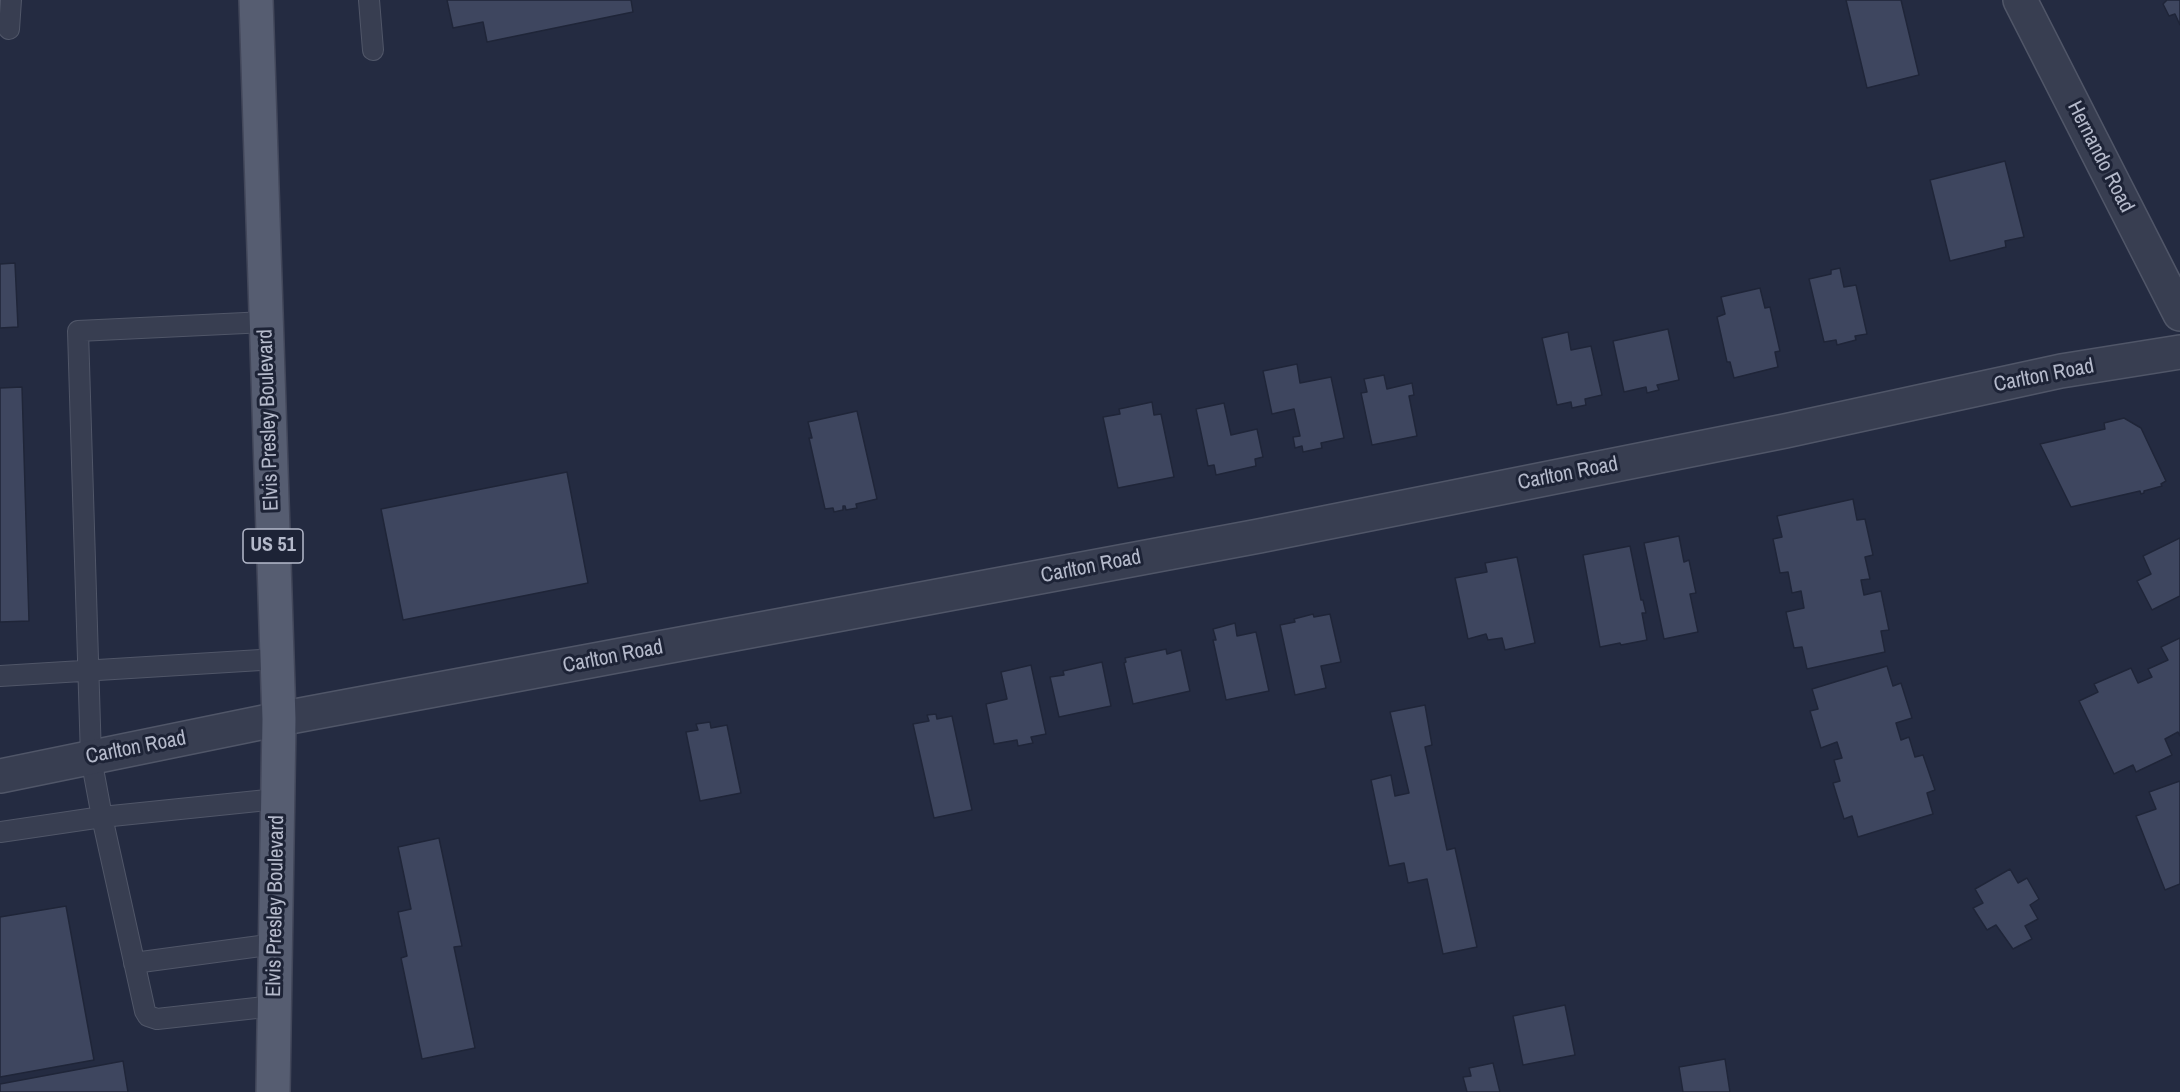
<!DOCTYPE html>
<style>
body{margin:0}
canvas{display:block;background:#242b41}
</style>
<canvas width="2180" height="1092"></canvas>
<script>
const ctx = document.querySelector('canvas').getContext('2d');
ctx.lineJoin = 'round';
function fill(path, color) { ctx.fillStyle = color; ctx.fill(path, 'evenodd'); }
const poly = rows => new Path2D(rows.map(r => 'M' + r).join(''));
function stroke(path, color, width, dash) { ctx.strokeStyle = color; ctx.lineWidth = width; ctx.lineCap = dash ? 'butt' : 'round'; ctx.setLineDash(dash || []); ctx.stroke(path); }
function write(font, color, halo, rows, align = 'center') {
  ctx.font = font + ' "Archivo Narrow",sans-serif'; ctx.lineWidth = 6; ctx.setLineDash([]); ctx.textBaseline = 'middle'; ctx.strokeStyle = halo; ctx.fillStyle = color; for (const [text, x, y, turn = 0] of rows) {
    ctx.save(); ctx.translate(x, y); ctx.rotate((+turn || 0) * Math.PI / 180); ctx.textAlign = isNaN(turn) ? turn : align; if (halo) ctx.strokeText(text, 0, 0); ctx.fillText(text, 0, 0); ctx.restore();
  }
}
const building = poly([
 [447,0,631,0,633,12,487,42,483,22,453,28,447,0],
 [1846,0,1901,0,1919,75,1867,88,1846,0],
 [2167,0,2180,0,2180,25,2175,14,2169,16,2163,4,2167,0],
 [2005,161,2024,237,2005,241,2006,247,1950,261,1930,180,2005,161],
 [15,263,18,327,0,328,0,264,15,263],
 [1840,268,1844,287,1856,285,1867,334,1855,336,1856,340,1837,345,1836,340,1824,342,1809,279,1831,274,1831,270,1840,268],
 [1760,288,1765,308,1770,307,1780,351,1775,352,1778,367,1734,378,1730,362,1727,362,1717,317,1725,314,1721,297,1760,288],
 [1668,329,1679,380,1657,385,1659,390,1647,393,1646,387,1624,392,1613,341,1668,329],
 [1568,332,1571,350,1591,346,1602,395,1585,399,1586,405,1572,408,1571,402,1557,405,1542,338,1568,332],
 [1297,364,1300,383,1331,377,1344,438,1321,443,1322,448,1303,452,1302,446,1295,448,1293,437,1300,436,1294,409,1272,414,1263,371,1297,364],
 [1384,375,1387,389,1412,383,1414,395,1409,396,1417,436,1372,445,1361,393,1367,392,1364,379,1384,375],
 [22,387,29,621,0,622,0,388,22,387],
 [1152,402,1154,415,1161,414,1174,477,1118,488,1103,417,1120,414,1119,409,1152,402],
 [1224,403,1231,435,1257,429,1263,457,1255,459,1256,466,1216,475,1214,465,1208,466,1196,409,1224,403],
 [857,411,877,499,856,504,857,508,846,510,845,506,843,506,843,510,834,512,833,508,825,509,809,438,812,438,808,422,857,411],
 [2124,418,2141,428,2166,481,2161,484,2162,486,2144,491,2144,493,2141,494,2140,491,2071,507,2040,444,2105,429,2104,423,2124,418],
 [567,472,588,583,403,620,381,509,567,472],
 [1853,499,1857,520,1865,519,1873,555,1865,557,1870,579,1861,580,1864,595,1881,591,1889,630,1881,631,1885,652,1807,669,1802,647,1794,648,1786,612,1804,608,1801,591,1792,593,1788,572,1780,573,1773,539,1782,537,1777,516,1853,499],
 [1679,536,1684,562,1689,560,1696,593,1690,594,1698,632,1664,639,1644,543,1679,536],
 [2180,538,2180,596,2152,610,2137,581,2151,574,2143,556,2180,538],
 [1630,546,1641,600,1643,600,1646,613,1642,613,1647,640,1621,645,1620,643,1600,647,1583,555,1630,546],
 [1517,557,1535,643,1505,650,1502,638,1488,640,1486,634,1468,639,1455,578,1487,572,1485,563,1517,557],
 [1313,614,1314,617,1330,614,1341,662,1321,666,1326,688,1295,695,1280,625,1295,622,1294,619,1313,614],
 [1235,623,1237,636,1256,632,1269,691,1226,700,1213,640,1216,640,1213,629,1235,623],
 [2180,638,2180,736,2178,732,2165,739,2172,755,2136,772,2133,765,2114,774,2079,701,2098,692,2094,684,2131,668,2138,683,2152,677,2148,669,2168,660,2161,647,2180,638],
 [1166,649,1167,654,1181,650,1190,691,1133,704,1124,663,1126,662,1125,658,1166,649],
 [1102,662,1111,706,1059,717,1050,677,1064,675,1063,671,1102,662],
 [1031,665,1046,734,1031,737,1033,743,1018,746,1017,740,994,744,986,704,1007,699,1001,672,1031,665],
 [1887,666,1893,686,1901,683,1912,718,1896,723,1901,740,1909,737,1915,757,1923,755,1935,790,1927,793,1933,814,1858,837,1852,816,1844,819,1833,783,1840,781,1834,760,1842,758,1837,742,1821,748,1810,711,1818,709,1812,689,1887,666],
 [1425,705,1432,745,1425,747,1447,850,1455,848,1477,947,1443,954,1427,879,1408,883,1404,863,1389,866,1371,780,1391,775,1395,796,1409,793,1390,712,1425,705],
 [936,714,937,719,952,716,972,810,934,818,913,724,929,721,927,715,936,714],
 [710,722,711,728,727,725,741,793,700,801,686,732,698,730,696,724,710,722],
 [2180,781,2180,884,2165,890,2136,816,2156,809,2149,792,2180,781],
 [439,838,462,946,454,947,475,1048,422,1059,401,958,407,956,398,912,411,909,398,847,439,838],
 [2010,869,2018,883,2027,878,2039,899,2030,905,2038,919,2025,926,2032,939,2013,949,1996,925,1987,930,1973,908,1983,903,1975,889,2010,869],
 [66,906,94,1060,0,1077,0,917,66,906],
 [1565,1005,1575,1055,1523,1065,1513,1016,1565,1005],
 [1725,1059,1730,1092,1683,1092,1679,1067,1725,1059],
 [123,1061,128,1092,0,1092,0,1084,123,1061],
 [1493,1063,1500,1092,1467,1092,1463,1077,1471,1076,1469,1068,1493,1063]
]);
const lane = poly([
 [369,0,373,50],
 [9,29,11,0],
 [266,322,78,331,91,758,102,817,145,1011,148,1016,157,1019,274,1006],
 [0,676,277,659],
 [0,832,102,817,277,799],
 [134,963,275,944]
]);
const street = poly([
 [2020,0,2180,314],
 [0,776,279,719,1259,536,1785,431,2061,371,2180,352]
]);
const primary = poly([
 [256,0,279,719,273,1092]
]);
const shields = [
 [273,546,60]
];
const shieldNames = [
 ["US 51",273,546]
];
const streetNames = [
 ["Hernando Road",2100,157,63],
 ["Carlton Road",2044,376,-11],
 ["Elvis Presley Boulevard",269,420,-92],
 ["Carlton Road",1568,474,-11],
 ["Carlton Road",1091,567,-11],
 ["Carlton Road",613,657,-11],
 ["Carlton Road",136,748,-11],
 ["Elvis Presley Boulevard",276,906,-89]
];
fill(building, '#3e465f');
stroke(building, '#1f2538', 1.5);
stroke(lane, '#505668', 22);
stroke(street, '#505668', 36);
stroke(primary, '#42475a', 36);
stroke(lane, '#383e51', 20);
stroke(street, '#383e51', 33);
stroke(primary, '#565d71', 33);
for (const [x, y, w] of shields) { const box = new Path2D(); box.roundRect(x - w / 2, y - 17, w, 34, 4.5); ctx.fillStyle = '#1d2336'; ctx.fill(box); stroke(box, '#b5bacb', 1.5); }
write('bold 20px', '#b5bacb', null, shieldNames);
write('21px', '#b5bacb', '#1d2336', streetNames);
</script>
